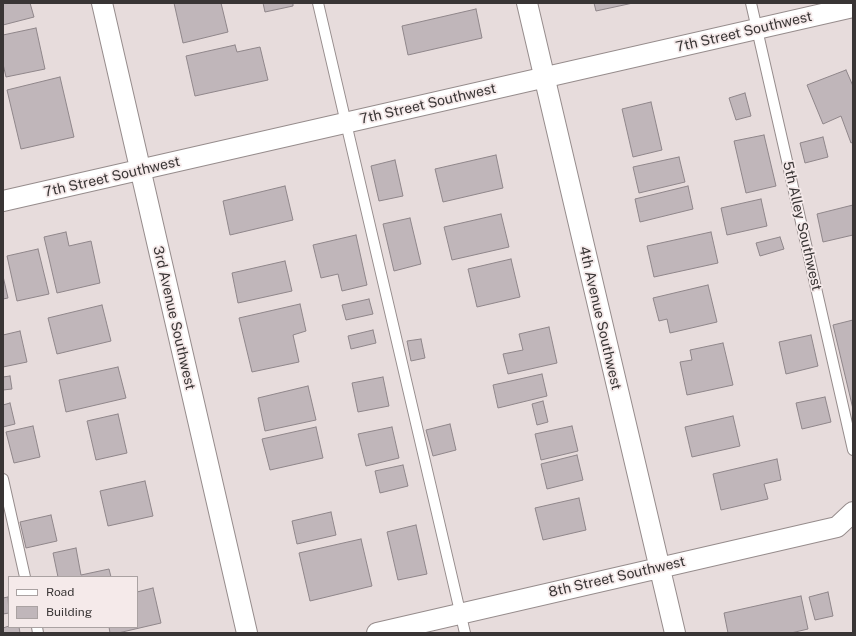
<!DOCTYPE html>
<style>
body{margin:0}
#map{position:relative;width:856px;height:636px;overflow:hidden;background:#e7dcdc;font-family:"Public Sans",sans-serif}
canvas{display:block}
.frame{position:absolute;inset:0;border:4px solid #393535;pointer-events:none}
.legend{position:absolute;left:8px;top:576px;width:130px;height:52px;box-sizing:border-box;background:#f5eaea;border:1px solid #aaa2a2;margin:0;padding:5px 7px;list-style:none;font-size:12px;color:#393535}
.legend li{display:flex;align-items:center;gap:8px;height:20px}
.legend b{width:20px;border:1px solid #aaa2a2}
</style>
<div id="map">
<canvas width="856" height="636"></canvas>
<div class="frame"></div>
<ul class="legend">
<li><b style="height:5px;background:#fff"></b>Road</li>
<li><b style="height:11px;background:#c0b6ba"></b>Building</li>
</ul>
</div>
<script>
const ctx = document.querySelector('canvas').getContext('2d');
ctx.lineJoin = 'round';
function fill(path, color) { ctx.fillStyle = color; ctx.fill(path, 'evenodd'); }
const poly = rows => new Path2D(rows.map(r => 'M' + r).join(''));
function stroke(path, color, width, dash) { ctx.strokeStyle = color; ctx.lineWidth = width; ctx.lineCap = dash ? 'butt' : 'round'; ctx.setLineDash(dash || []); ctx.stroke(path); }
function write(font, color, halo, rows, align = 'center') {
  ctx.font = font + ' "Public Sans",sans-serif'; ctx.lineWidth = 3.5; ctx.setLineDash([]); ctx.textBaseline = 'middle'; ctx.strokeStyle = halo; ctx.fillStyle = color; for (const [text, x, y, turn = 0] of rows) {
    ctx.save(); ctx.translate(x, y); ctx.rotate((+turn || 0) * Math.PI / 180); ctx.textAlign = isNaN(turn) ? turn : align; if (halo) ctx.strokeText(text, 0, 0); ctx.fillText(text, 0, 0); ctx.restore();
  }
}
const building = poly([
 [3,3,30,3,34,17,3,25,3,3],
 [174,3,221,3,228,32,183,43,174,3],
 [263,3,293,3,293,6,265,12,263,3],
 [594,3,633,3,596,11,594,3],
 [476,9,482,38,408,55,402,26,476,9],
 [36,28,45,69,6,77,3,64,3,35,36,28],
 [235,45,237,52,260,47,268,80,195,96,186,56,235,45],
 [846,70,853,86,853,142,851,143,841,116,823,124,807,85,846,70],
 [60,77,74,137,21,149,7,90,60,77],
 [745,93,751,116,736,120,729,98,745,93],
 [651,102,662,150,633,157,622,109,651,102],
 [764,135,776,186,746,193,734,141,764,135],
 [823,137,828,157,805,163,800,143,823,137],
 [496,155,503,188,443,202,435,169,496,155],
 [679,157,685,182,639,193,633,167,679,157],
 [395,160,403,196,379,201,371,166,395,160],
 [285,186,293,220,230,235,223,201,285,186],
 [688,186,693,209,640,222,635,199,688,186],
 [761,199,767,226,727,235,721,208,761,199],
 [853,205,853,235,823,242,817,214,853,205],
 [501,214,509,247,452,260,444,227,501,214],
 [410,218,421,264,394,271,383,224,410,218],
 [66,232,69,246,91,241,100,283,57,293,44,237,66,232],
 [711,232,718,263,654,277,647,246,711,232],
 [356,235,367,285,342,291,338,274,321,278,313,245,356,235],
 [780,237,784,249,760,256,756,243,780,237],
 [38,249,49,294,17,301,7,256,38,249],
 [511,259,520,297,477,307,468,269,511,259],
 [285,261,292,291,238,303,232,273,285,261],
 [3,276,8,298,3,299,3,276],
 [708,285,717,322,670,333,667,319,659,321,653,298,708,285],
 [369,299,373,314,346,320,342,305,369,299],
 [300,304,306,331,293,335,299,362,252,372,239,318,300,304],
 [102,305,111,341,57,354,48,318,102,305],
 [853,320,853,409,833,325,853,320],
 [549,327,557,363,508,374,503,354,523,350,519,334,549,327],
 [373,330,376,343,351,349,348,336,373,330],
 [20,331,27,362,3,367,3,335,20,331],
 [811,335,818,366,786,374,779,342,811,335],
 [421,339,425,358,411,361,407,341,421,339],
 [723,343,733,385,687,395,680,362,692,360,690,350,723,343],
 [118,367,126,398,66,412,59,380,118,367],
 [542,374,547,396,498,408,493,385,542,374],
 [10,376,12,389,3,390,3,377,10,376],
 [383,377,389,406,358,412,352,383,383,377],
 [308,386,316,420,265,431,258,398,308,386],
 [825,397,831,422,802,429,796,403,825,397],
 [543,401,548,422,537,425,532,404,543,401],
 [10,403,15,424,3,427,3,405,10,403],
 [118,414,127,453,96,460,87,421,118,414],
 [733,416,740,446,692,457,685,427,733,416],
 [450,424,456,450,433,456,426,430,450,424],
 [33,426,40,457,14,463,6,432,33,426],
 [572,426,578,451,541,460,535,434,572,426],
 [316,427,323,458,270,470,262,439,316,427],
 [392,427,399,458,366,466,358,434,392,427],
 [577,455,583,480,547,489,541,464,577,455],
 [777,459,781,480,764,484,768,499,721,510,713,474,777,459],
 [403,465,408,486,380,493,375,471,403,465],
 [145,481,153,516,108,526,100,491,145,481],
 [579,498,586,530,543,540,535,508,579,498],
 [331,512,336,535,297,544,292,521,331,512],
 [51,515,57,541,26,548,20,522,51,515],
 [416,525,427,574,398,580,387,532,416,525],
 [361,539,372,586,310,601,299,553,361,539],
 [76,548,81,575,109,569,111,577,58,577,53,553,76,548],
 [153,588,161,623,118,633,110,633,109,627,137,627,137,592,153,588],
 [828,592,833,616,815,620,809,597,828,592],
 [801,596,808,629,791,633,728,633,724,613,801,596],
 [8,597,9,613,3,614,3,598,8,597],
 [9,626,19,627,20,633,3,633,3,628,9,626]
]);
const service = poly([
 [318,3,465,633],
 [751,3,853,450],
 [3,479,25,577],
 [37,627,38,633]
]);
const minor = poly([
 [102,3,247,633],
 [527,3,675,633],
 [3,201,853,7],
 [377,633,837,527,853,512]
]);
const streetNames = [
 ["7th Street Southwest",744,32,-13],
 ["7th Street Southwest",428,104,-13],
 ["7th Street Southwest",112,177,-13],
 ["5th Alley Southwest",802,226,77],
 ["3rd Avenue Southwest",174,318,77],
 ["4th Avenue Southwest",600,318,77],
 ["8th Street Southwest",617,577,-13]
];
fill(building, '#c0b6ba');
stroke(building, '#8f868a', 1);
stroke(service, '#968c8c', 12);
stroke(minor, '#968c8c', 22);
stroke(service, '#fff', 10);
stroke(minor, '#fff', 20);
write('14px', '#393535', '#f5eaea', streetNames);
</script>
